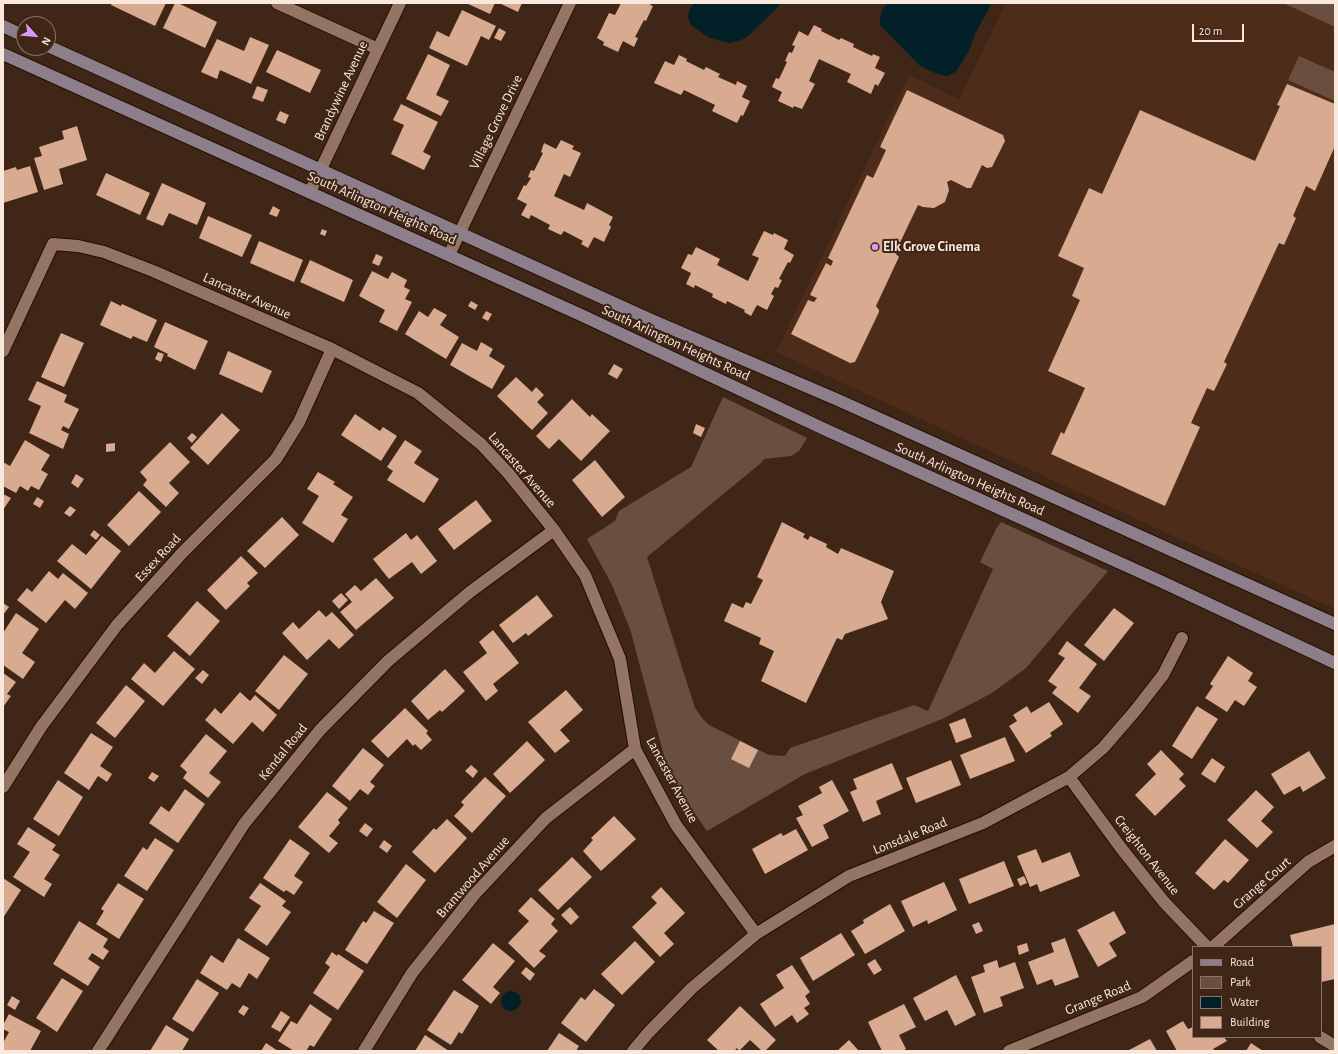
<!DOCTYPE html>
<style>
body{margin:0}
#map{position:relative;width:1338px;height:1054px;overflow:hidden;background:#402617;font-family:"Alegreya Sans",sans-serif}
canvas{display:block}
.frame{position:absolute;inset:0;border:4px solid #f9e8de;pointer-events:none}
.legend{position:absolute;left:1192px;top:946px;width:130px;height:92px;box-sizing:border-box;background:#402617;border:1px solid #8a7467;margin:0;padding:5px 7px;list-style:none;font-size:12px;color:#f9e8de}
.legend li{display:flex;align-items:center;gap:8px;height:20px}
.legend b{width:20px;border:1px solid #8a7467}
.north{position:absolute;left:16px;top:16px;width:40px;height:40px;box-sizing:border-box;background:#402617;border:1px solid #8a7467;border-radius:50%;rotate:117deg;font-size:11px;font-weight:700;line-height:16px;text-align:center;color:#f9e8de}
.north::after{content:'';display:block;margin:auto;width:14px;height:18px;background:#d99af7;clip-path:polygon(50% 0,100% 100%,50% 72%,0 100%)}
.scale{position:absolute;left:1192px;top:24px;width:52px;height:18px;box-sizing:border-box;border:2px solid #f9e8de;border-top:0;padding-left:5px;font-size:12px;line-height:14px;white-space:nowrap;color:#f9e8de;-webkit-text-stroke:3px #402617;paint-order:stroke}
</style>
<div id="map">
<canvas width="1338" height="1054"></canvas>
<div class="frame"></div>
<ul class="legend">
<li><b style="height:5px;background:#8c7e8a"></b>Road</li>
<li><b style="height:11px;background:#6a4f40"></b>Park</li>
<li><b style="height:11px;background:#012028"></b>Water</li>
<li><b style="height:11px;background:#d8aa8f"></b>Building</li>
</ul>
<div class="north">N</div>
<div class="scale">20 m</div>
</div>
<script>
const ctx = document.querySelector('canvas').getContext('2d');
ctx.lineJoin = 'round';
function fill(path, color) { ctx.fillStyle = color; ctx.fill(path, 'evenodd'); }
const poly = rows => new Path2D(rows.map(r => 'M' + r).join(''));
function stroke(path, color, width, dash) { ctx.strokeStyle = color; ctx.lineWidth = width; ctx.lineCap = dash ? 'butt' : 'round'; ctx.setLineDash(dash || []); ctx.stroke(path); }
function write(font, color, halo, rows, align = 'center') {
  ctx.font = font + ' "Alegreya Sans",sans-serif'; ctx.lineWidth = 4; ctx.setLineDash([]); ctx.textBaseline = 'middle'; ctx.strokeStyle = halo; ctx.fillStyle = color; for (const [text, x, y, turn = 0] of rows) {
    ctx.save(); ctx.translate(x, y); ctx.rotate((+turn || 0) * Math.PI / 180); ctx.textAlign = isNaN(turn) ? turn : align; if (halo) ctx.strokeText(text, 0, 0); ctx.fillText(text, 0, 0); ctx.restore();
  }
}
const built = poly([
 [1006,3,1283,3,1335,27,1335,609,1169,534,776,352,909,75,959,99]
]);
const green = poly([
 [1283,3,1335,3,1335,27],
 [1299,56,1335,72,1335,101,1288,80],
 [723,397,807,438,799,451,791,456,764,459,761,463,647,557,695,708,703,719,709,725,769,755,785,756,790,748,914,705,928,711,993,569,980,562,996,529,1001,522,1108,571,1026,668,992,693,942,719,805,774,707,831,686,801,667,767,630,629,612,585,587,539,615,521,619,511,691,467]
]);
const water = poly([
 [694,3,782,3,747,37,739,41,729,43,710,38,692,26,688,18,689,10],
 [888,3,992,3,975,34,969,51,956,72,947,76,935,73,919,65,880,25,880,16,883,8],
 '501 1001a10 10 0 1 1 20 0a10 10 0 1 1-20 0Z'
]);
const building = poly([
 [112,3,166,3,155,26,111,5],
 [175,3,178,3,217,22,205,48,163,28],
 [466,3,495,3,490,14],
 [499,3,522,3,518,12],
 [621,3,651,3,650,5,653,6,646,21,644,20,635,37,638,38,634,47,623,41,618,52,603,45,604,42,597,38,609,13,615,15],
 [462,10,496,26,489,40,481,36,467,66,429,48,437,31,449,37],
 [814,25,822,29,821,31,839,40,841,38,854,44,853,47,872,56,873,54,880,57,875,68,885,73,878,86,875,84,871,94,847,82,851,74,819,59,809,81,815,84,802,109,794,106,793,108,778,101,782,92,772,87,776,78,779,79,787,62,785,61,789,52,792,53,795,46,792,45,799,31,808,36],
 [499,28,506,32,501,41,494,38],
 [250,37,269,45,251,84,220,70,217,79,201,72,217,39,244,51],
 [277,50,321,70,310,93,266,72],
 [428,54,450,65,436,95,449,101,441,116,406,99],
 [679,55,687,59,686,61,704,70,706,67,720,74,718,77,736,85,737,81,747,86,742,97,750,101,743,116,741,115,737,123,712,111,715,105,713,104,684,90,681,95,654,83,665,61,674,65],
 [1287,84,1335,104,1335,146,1315,191,1306,186,1293,216,1296,218,1284,245,1279,243,1224,362,1227,364,1214,391,1207,388,1191,423,1200,427,1165,506,1051,454,1061,432,1064,434,1085,388,1048,371,1080,300,1072,296,1084,268,1058,256,1089,188,1102,194,1140,110,1255,161,1280,106,1277,105],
 [257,86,268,90,263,102,252,98],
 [907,90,1003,135,1005,141,992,167,987,168,982,165,971,188,967,188,951,180,947,182,949,190,945,202,934,208,923,207,918,205,895,253,899,257,898,259,876,306,879,310,879,312,855,362,850,363,791,334,808,300,814,302,817,298,810,295,826,263,831,266,833,261,828,258,867,175,873,178,886,150,880,147],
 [401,104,438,122,423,152,431,156,424,170,391,154,404,125,393,120],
 [280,111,289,115,285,124,276,120],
 [77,126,87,160,59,169,63,184,44,190,34,158,42,156,39,147,64,139,62,131],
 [561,140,574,146,572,149,581,153,570,177,564,174,554,196,584,210,587,203,613,217,609,225,611,227,604,242,594,237,588,248,581,244,583,241,564,231,561,235,548,229,550,225,531,215,529,219,521,215,527,204,517,199,524,185,526,186,531,178,528,177,531,170,534,171,543,153,541,152,544,143,556,149],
 [30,166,38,192,3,203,3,171,16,167,17,170],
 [106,173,150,193,140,215,96,195],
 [162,183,206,203,197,225,169,213,163,226,146,219],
 [273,206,280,210,277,217,269,214],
 [208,216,252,235,242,257,199,238],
 [322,229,327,231,325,236,320,234],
 [764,231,773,235,774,233,788,240,784,249,794,255,790,263,788,262,779,279,782,280,778,288,775,287,771,294,774,296,767,310,757,305,751,316,744,312,745,310,727,301,726,304,712,297,713,294,695,285,694,288,686,284,691,273,681,268,688,254,692,255,696,247,720,259,717,265,748,281,759,258,752,255],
 [259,241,303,260,294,282,250,263],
 [376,254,383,257,379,266,372,263],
 [310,260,353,280,344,302,300,282],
 [372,271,388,279,392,272,407,280,404,287,410,290,405,299,412,302,397,331,379,322,385,310,359,296],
 [111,301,121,306,122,304,157,320,147,342,133,336,131,339,100,325],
 [471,301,478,305,475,310,468,306],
 [434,308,447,315,440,325,459,337,446,359,405,334,419,311,428,317],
 [486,311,492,314,488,321,482,318],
 [165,322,208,341,195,370,167,356,168,354,154,347],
 [61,333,84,343,64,387,41,377],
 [481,342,493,349,489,356,505,366,492,389,450,365,462,343,477,351],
 [228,351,272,371,262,393,219,374],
 [158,352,164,354,161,362,155,359],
 [614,364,623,369,617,379,608,374],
 [516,377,532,392,536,387,544,395,537,402,548,413,532,430,497,396],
 [37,381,67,395,64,402,79,409,69,429,63,426,61,430,69,434,63,449,29,433,41,406,28,400],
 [572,399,590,417,592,414,610,431,581,461,559,439,549,449,536,436],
 [222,413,240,430,208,465,190,448],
 [355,414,380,431,383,427,397,436,381,461,341,435],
 [696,424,705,428,701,437,693,433],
 [192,433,197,437,192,443,187,438],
 [25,440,50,455,41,470,48,474,39,490,31,486,28,491,20,486,16,493,3,486,3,462,10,466],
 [405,440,422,451,414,463,439,479,424,503,387,480,393,471,387,467],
 [170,442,190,462,169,483,179,493,166,507,143,485,147,480,140,472],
 [115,443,115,451,106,452,106,444],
 [595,460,625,497,602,517,572,480],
 [318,472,335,482,333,484,353,497,341,515,348,519,333,543,302,523,319,496,307,489],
 [76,474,84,479,78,488,71,483],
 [139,491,161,512,129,546,107,525],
 [3,494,11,498,3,510],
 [37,497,44,501,40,508,33,504],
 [476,500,492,521,454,550,438,529],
 [70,506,76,510,70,517,64,513],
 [282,517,299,535,265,568,247,551],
 [782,522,805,534,803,537,808,540,810,536,827,544,826,547,838,554,841,548,894,571,881,602,888,619,845,634,842,640,837,638,806,703,761,681,774,651,759,644,761,638,724,621,732,603,743,608,746,602,751,604,763,580,757,577],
 [94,530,100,535,96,540,90,535],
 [406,533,411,540,417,535,437,561,421,574,412,562,389,579,373,559],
 [102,536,121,551,91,589,57,561,72,544,86,555],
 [241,556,258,573,247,583,250,586,226,610,207,590],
 [49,571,58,579,63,573,88,593,75,609,65,600,46,623,17,600,27,588,32,592],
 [376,578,394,598,356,630,340,612,352,602,345,594,355,585,361,591],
 [341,593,348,600,339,609,332,601],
 [537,595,553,616,528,636,526,633,513,643,499,625],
 [197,601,220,621,190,656,167,636],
 [3,603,9,607,3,615],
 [1114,608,1134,623,1104,661,1084,645],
 [319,610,326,617,332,612,354,635,339,649,329,639,307,660,282,633,293,622,299,629],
 [16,613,39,629,22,653,35,662,23,679,3,665,3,633],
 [493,630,519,663,493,684,498,691,486,701,463,672,487,653,479,642],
 [1067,641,1097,664,1079,688,1091,696,1078,713,1052,693,1057,687,1048,681,1065,658,1058,654],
 [174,651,195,669,163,706,131,679,144,663,155,673],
 [284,655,308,674,279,710,255,691],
 [1228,656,1253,673,1248,681,1257,687,1244,706,1235,700,1227,712,1205,698,1213,686,1210,684],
 [445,669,465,691,442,712,440,710,428,720,411,701],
 [203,670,209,675,202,684,195,678],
 [3,673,16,682,7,694,11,696,3,707],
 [126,685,145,701,115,738,96,723],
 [566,690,583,710,560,730,570,741,555,753,528,722],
 [240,692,250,701,255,695,277,715,263,732,252,722,233,744,205,720,215,708,221,714],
 [1049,702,1063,724,1050,733,1052,736,1026,753,1009,726,1017,721,1013,715,1027,706,1031,713],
 [1197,706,1218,719,1192,759,1172,746],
 [405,708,428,731,426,733,432,740,421,750,415,744,413,746,407,739,388,758,371,741],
 [965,718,972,737,956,743,949,724],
 [91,733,113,747,100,766,112,774,107,782,98,776,89,790,64,773],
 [206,734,227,751,209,773,221,782,208,798,183,778,187,772,180,766],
 [1005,737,1015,761,970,779,960,755],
 [527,741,545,760,510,793,493,774],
 [740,741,758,750,749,768,731,759],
 [363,748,384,765,370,782,375,786,368,795,360,789,350,801,332,786],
 [1161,750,1184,774,1179,779,1186,786,1155,816,1135,795,1156,774,1147,764],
 [1309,751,1326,778,1303,792,1300,786,1284,795,1271,774],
 [1212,758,1225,767,1215,783,1201,774],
 [951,760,961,785,916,803,906,778],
 [892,763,903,789,876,801,881,814,863,822,850,792,857,789,853,779],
 [471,765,478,771,473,778,465,771],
 [152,772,159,776,154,782,148,778],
 [485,777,506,796,472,833,454,816,464,805,461,802],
 [58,780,83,797,59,836,33,819],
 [832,780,849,811,823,825,829,838,812,847,796,818,803,815,798,806,822,793,819,787],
 [185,789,205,804,178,843,149,823,161,806,169,812],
 [1256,790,1274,807,1261,821,1273,832,1257,848,1227,820],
 [327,792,348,808,338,820,340,823,329,836,338,843,329,853,298,827],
 [614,816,636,839,601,871,583,851,593,840,591,838],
 [447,819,467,838,435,873,412,852,434,828,436,830],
 [365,823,373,829,367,837,359,831],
 [28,827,56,845,52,850,60,855,44,879,52,884,44,897,13,877,30,852,17,844],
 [796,829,808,850,765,874,752,849,781,833,783,836],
 [155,838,174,850,147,891,124,876,143,847,147,850],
 [290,839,310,853,294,876,303,882,294,895,286,890,284,892,263,878],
 [1225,839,1249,860,1228,883,1224,880,1214,890,1195,873],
 [384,840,392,846,387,853,379,847],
 [1036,849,1042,863,1070,852,1080,876,1040,892,1037,884,1030,887,1017,856],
 [572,857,592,877,558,910,538,890],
 [1004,861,1014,886,969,904,959,879],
 [406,864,426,880,397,918,377,902],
 [1024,876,1027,883,1020,886,1017,879],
 [3,878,21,890,3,918],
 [944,882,957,910,928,924,927,920,913,927,901,901],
 [118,883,144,899,119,939,96,924,104,911,101,909],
 [260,883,286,901,282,906,291,912,267,946,244,930,261,906,249,898],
 [661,887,685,913,664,933,674,944,660,957,632,927,657,903,651,897],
 [531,897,555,919,551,924,558,931,539,951,546,956,534,968,508,943,529,921,518,911],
 [890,904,905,931,865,954,851,931,864,923,863,920],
 [570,907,579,917,571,925,561,915],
 [374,911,394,923,367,964,345,950,363,921,366,923],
 [1114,911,1126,933,1109,943,1117,956,1098,967,1077,930],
 [79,921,108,939,103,947,109,951,103,960,92,953,88,959,100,967,88,986,53,964],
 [979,922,983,931,976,934,972,925],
 [1335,924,1335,979,1321,982,1321,947,1293,947,1290,935],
 [841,933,855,955,813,981,800,958],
 [238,938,270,958,257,979,249,973,240,988,232,983,227,990,200,973,211,955,223,963],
 [1065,938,1079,977,1055,986,1052,979,1037,985,1028,962,1054,952,1051,943],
 [635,941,655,962,622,995,601,974],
 [493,943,515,961,493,987,500,993,491,1004,462,980],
 [1027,943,1029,951,1019,955,1017,946],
 [332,952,337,956,338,954,364,971,338,1010,313,993,330,967,325,963],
 [875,959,882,970,874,975,867,964],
 [997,960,999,968,1015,962,1024,988,1000,997,1003,1006,984,1013,971,977,985,972,983,965],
 [792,965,810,992,805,996,810,1004,804,1008,809,1014,797,1023,792,1015,775,1027,760,1004,784,988,776,975],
 [526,967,535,974,530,981,521,973],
 [956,975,976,1015,955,1026,947,1010,925,1021,913,998],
 [62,978,83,991,57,1032,36,1018],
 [197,979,219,993,193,1032,172,1019],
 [594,989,615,1005,586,1042,561,1023,581,997,585,1000],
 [454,990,479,1006,462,1034,459,1032,451,1045,427,1030],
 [12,996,20,1001,15,1010,7,1005],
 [310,1004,332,1019,314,1047,310,1045,306,1051,294,1051,278,1041,291,1021,297,1024],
 [904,1004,916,1027,899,1035,906,1049,902,1051,882,1051,868,1022],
 [243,1005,249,1008,244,1016,238,1012],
 [740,1006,776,1040,765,1051,762,1051,750,1040,739,1051,737,1048,734,1051,719,1051,707,1040],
 [281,1011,290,1017,280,1032,271,1027],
 [9,1014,41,1031,30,1051,3,1051,3,1043,9,1032,3,1029,3,1025],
 [1183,1021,1188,1029,1193,1027,1193,1037,1224,1037,1227,1041,1213,1049,1215,1051,1177,1051,1166,1031],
 [166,1025,189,1039,182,1051,150,1051],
 [559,1033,579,1046,576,1051,547,1051],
 [425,1035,449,1051,415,1051],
 [1150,1039,1157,1051,1130,1051,1129,1050],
 [849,1040,859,1051,837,1051],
 [266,1043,278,1051,261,1051],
 [1251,1043,1263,1051,1246,1051]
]);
const minor = poly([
 [277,3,378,49],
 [310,192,400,3],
 [449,255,570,3],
 [3,351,53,244,78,246,104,252,153,271,332,349,418,393,481,444,508,473,554,530,585,575,620,659,635,749,676,825,756,934],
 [1069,777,1121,848,1164,902,1207,947],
 [3,787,41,727,117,625,183,552,276,459,299,422,332,349],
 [1213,947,1308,862,1335,846],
 [1320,1037,1335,1046],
 [98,1051,244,824,320,730,388,661,470,592,554,530],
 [364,1051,412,973,474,895,546,818,635,749],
 [633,1051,648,1033,692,988,756,934,849,876,983,823,1069,777,1103,748,1135,711,1163,675,1182,638],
 [1009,1051,1142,997,1193,961]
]);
const secondary = poly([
 [3,26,24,36],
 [48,46,649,319,838,400,1335,624],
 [3,54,581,315,824,429,1160,581,1335,663]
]);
const markers = [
 [875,247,4,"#d99af7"]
];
const streetNames = [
 ["Brandywine Avenue",341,91,-65],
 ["Village Grove Drive",496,122,-64],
 ["South Arlington Heights Road",382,208,24],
 ["Lancaster Avenue",247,296,24],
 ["South Arlington Heights Road",676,343,25],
 ["Lancaster Avenue",522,470,49],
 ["South Arlington Heights Road",970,479,24],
 ["Essex Road",158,558,-47],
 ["Kendal Road",283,752,-51],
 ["Lancaster Avenue",672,780,62],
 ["Lonsdale Road",910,836,-22],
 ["Creighton Avenue",1147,855,52],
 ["Brantwood Avenue",473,877,-49],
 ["Grange Court",1262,883,-41],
 ["Grange Road",1098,998,-22]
];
const poiNames = [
 ["Elk Grove Cinema",883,247]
];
fill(built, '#4d2d1a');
fill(green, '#6a4f40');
fill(water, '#012028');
fill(building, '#d8aa8f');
stroke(minor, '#250e02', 14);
stroke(secondary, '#250e02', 14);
stroke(minor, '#947564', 12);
stroke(secondary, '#8c7e8a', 12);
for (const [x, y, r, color] of markers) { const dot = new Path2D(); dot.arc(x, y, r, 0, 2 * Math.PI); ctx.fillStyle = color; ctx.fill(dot); stroke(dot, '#402617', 1.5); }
write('14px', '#f9e8de', '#402617', streetNames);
write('bold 14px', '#f9e8de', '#402617', poiNames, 'left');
</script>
